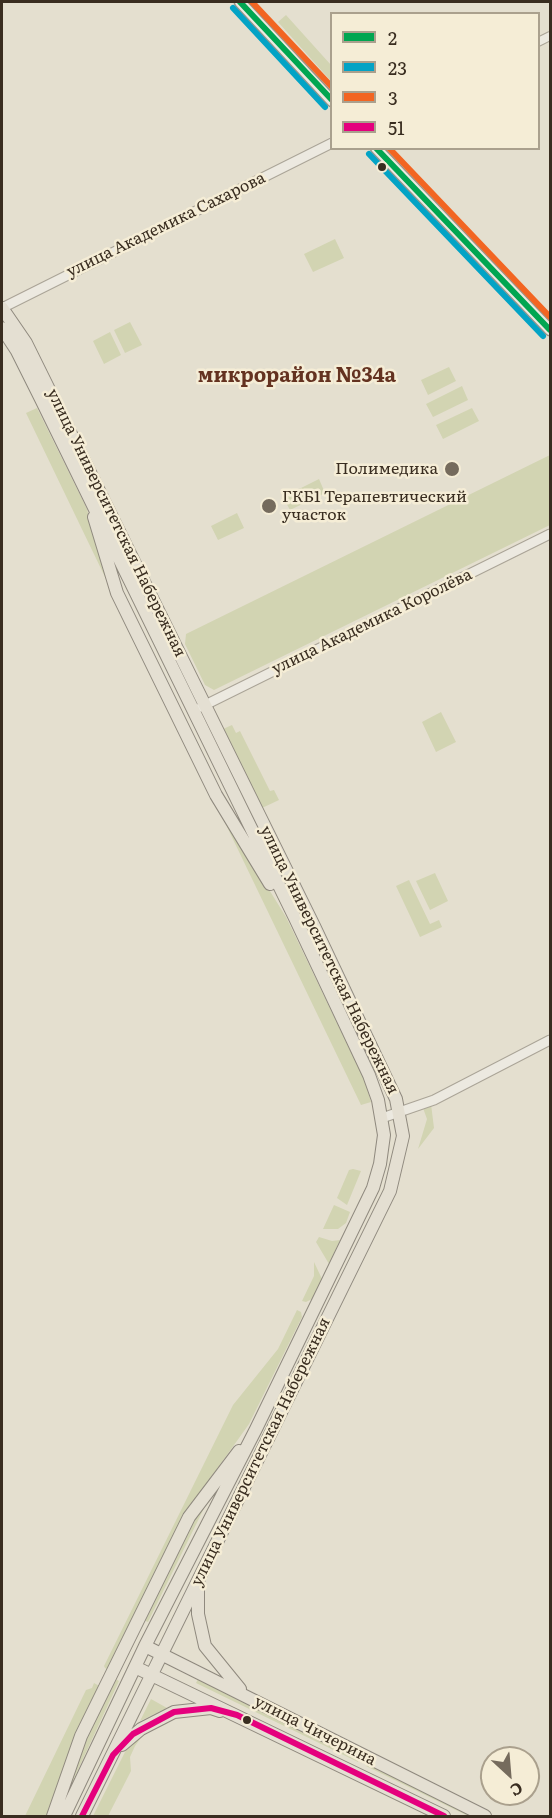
<!DOCTYPE html>
<meta charset="utf-8">
<style>
body{margin:0}
#map{position:relative;width:552px;height:1818px;overflow:hidden;background:#e4dfcf;font-family:Literata,serif}
canvas{display:block}
.frame{position:absolute;inset:0;border:3px solid #392d20;pointer-events:none}
.legend{position:absolute;left:330px;top:12px;width:210px;height:138px;box-sizing:border-box;background:#f5edd6;border:2px solid #aaa08d;margin:0;padding:8px 10px;list-style:none;font-size:18px;color:#392d20}
.legend li{display:flex;align-items:center;gap:12px;height:30px}
.legend b{width:30px;border:2px solid #aaa08d}
.north{position:absolute;left:480px;top:1746px;width:60px;height:60px;box-sizing:border-box;background:#f5edd6;border:2px solid #aaa08d;border-radius:50%;rotate:154deg;font-size:16px;font-weight:700;line-height:24px;text-align:center;color:#392d20}
.north::after{content:'';display:block;margin:auto;width:21px;height:27px;background:#756b5d;clip-path:polygon(50% 0,100% 100%,50% 72%,0 100%)}
</style>
<div id="map">
<canvas width="552" height="1818"></canvas>
<div class="frame"></div>
<ul class="legend">
<li><b style="height:8px;background:#00a651"></b>2</li>
<li><b style="height:8px;background:#03a3c5"></b>23</li>
<li><b style="height:8px;background:#f26522"></b>3</li>
<li><b style="height:8px;background:#e5007d"></b>51</li>
</ul>
<div class="north">С</div>
</div>
<script>
const ctx = document.querySelector('canvas').getContext('2d');
ctx.lineJoin = 'round';
function fill(path, color) { ctx.fillStyle = color; ctx.fill(path, 'evenodd'); }
const poly = rows => new Path2D(rows.map(r => 'M' + r).join(''));
function stroke(path, color, width, dash) { ctx.strokeStyle = color; ctx.lineWidth = width; ctx.lineCap = dash ? 'butt' : 'round'; ctx.setLineDash(dash || []); ctx.stroke(path); }
function write(font, color, halo, rows, align = 'center') {
  ctx.font = font + ' Literata,serif'; ctx.lineWidth = 5; ctx.setLineDash([]); ctx.textBaseline = 'middle'; ctx.strokeStyle = halo; ctx.fillStyle = color; for (const [text, x, y, turn = 0] of rows) {
    ctx.save(); ctx.translate(x, y); ctx.rotate((+turn || 0) * Math.PI / 180); ctx.textAlign = isNaN(turn) ? turn : align; if (halo) ctx.strokeText(text, 0, 0); ctx.fillText(text, 0, 0); ctx.restore();
  }
}
const green = poly([
 [286,15,331,65,331,81,278,22],
 [335,239,344,258,313,272,304,254],
 [130,322,142,345,125,353,114,330],
 [110,332,121,355,104,364,93,341],
 [449,367,456,381,428,395,421,380],
 [462,386,468,400,433,417,426,404],
 [37,408,87,509,94,538,118,604,26,413],
 [472,408,479,421,443,439,436,425],
 [550,455,550,525,214,690,205,685,185,644,186,634],
 [319,479,325,493,290,510,283,497],
 [237,513,244,528,218,540,211,526],
 [441,712,456,742,436,752,422,722],
 [232,725,236,733,240,731,270,791,274,790,279,800,262,808,223,729],
 [216,804,286,917,365,1081,371,1102,361,1105],
 [435,873,448,901,430,910,416,881],
 [409,880,430,924,439,920,442,927,420,937,396,886],
 [431,1104,434,1128,418,1149,427,1119,423,1108],
 [353,1169,361,1171,347,1205,337,1198,349,1170],
 [334,1205,350,1212,346,1223,338,1229,323,1229],
 [319,1237,332,1241,340,1240,329,1264,316,1242],
 [314,1262,322,1279,312,1299,306,1302,302,1301,314,1276],
 [297,1310,301,1312,302,1317,249,1424,192,1504,109,1670,105,1668,104,1666,233,1405,278,1349],
 [213,1490,148,1622,143,1620,193,1518],
 [114,1678,119,1681,58,1813,84,1739],
 [198,1679,360,1759,358,1762,196,1683],
 [94,1683,101,1687,49,1816,25,1816,86,1690,92,1688],
 [151,1699,167,1708,140,1721],
 [164,1722,168,1723,143,1735,135,1746,130,1757,131,1771,108,1816,93,1816,126,1750,141,1735],
 [368,1763,478,1816,468,1816,366,1766]
]);
const minor = poly([
 [538,42,550,36]
]);
const tertiary = poly([
 [2,308,332,143],
 [201,707,550,534],
 [382,1118,434,1100,550,1040]
]);
const secondary = poly([
 [240,2,332,101],
 [376,148,550,330]
]);
const primary = poly([
 [2,308,26,343,314,926,396,1099,403,1136,390,1191,82,1816],
 [2,328,17,351,41,399,295,918,369,1075,378,1100,384,1135,380,1164,373,1188,256,1429,145,1646,64,1816],
 [94,517,117,593,216,795,270,884],
 [198,1588,198,1614,205,1646,240,1689],
 [145,1646,485,1816],
 [135,1667,444,1816],
 [122,1745,141,1729,174,1712,211,1708,220,1711],
 [53,1816,81,1736,189,1517,239,1451]
]);
const bus1 = poly([
 [240,2,332,100],
 [376,148,550,330]
]);
const bus2 = poly([
 [233,8,325,107],
 [369,154,543,336]
]);
const bus3 = poly([
 [252,2,332,87],
 [389,148,550,317]
]);
const bus4 = poly([
 [82,1816,113,1755,133,1734,174,1712,211,1708,237,1715,444,1816]
]);
const markers = [
 [382,167,5,"#392d20"],
 [452,469,8,"#756b5d"],
 [269,506,8,"#756b5d"],
 [247,1720,5,"#392d20"]
];
const streetNames = [
 ["улица Академика Сахарова",166,225,-26],
 ["улица Университетская Набережная",116,523,64],
 ["улица Академика Королёва",372,622,-26],
 ["улица Университетская Набережная",329,960,64],
 ["улица Университетская Набережная",261,1452,-64],
 ["улица Чичерина",315,1731,27]
];
const poiNames = [
 ["Полимедика",438,469],
 ["ГКБ1 Терапевтический",282,497,"left"],
 ["участок",282,515,"left"]
];
const quarterNames = [
 ["микрорайон №34а",297,376]
];
fill(green, '#d2d4b2');
stroke(minor, '#aaa497', 10);
stroke(tertiary, '#aaa497', 11);
stroke(secondary, '#999388', 13);
stroke(primary, '#8f897e', 14);
stroke(minor, '#ece9e0', 8);
stroke(tertiary, '#ece9e0', 9);
stroke(secondary, '#ece9e0', 10);
stroke(primary, '#e4dfd2', 12);
stroke(bus1, '#00a651', 6);
stroke(bus2, '#03a3c5', 6);
stroke(bus3, '#f26522', 6);
stroke(bus4, '#e5007d', 6);
for (const [x, y, r, color] of markers) { const dot = new Path2D(); dot.arc(x, y, r, 0, 2 * Math.PI); ctx.fillStyle = color; ctx.fill(dot); stroke(dot, '#f5edd6', 2); }
write('16px', '#392d20', '#f5edd6', streetNames);
write('16px', '#392d20', '#f5edd6', poiNames, 'right');
write('bold 20px', '#643220', '#f5edd6', quarterNames);
</script>
